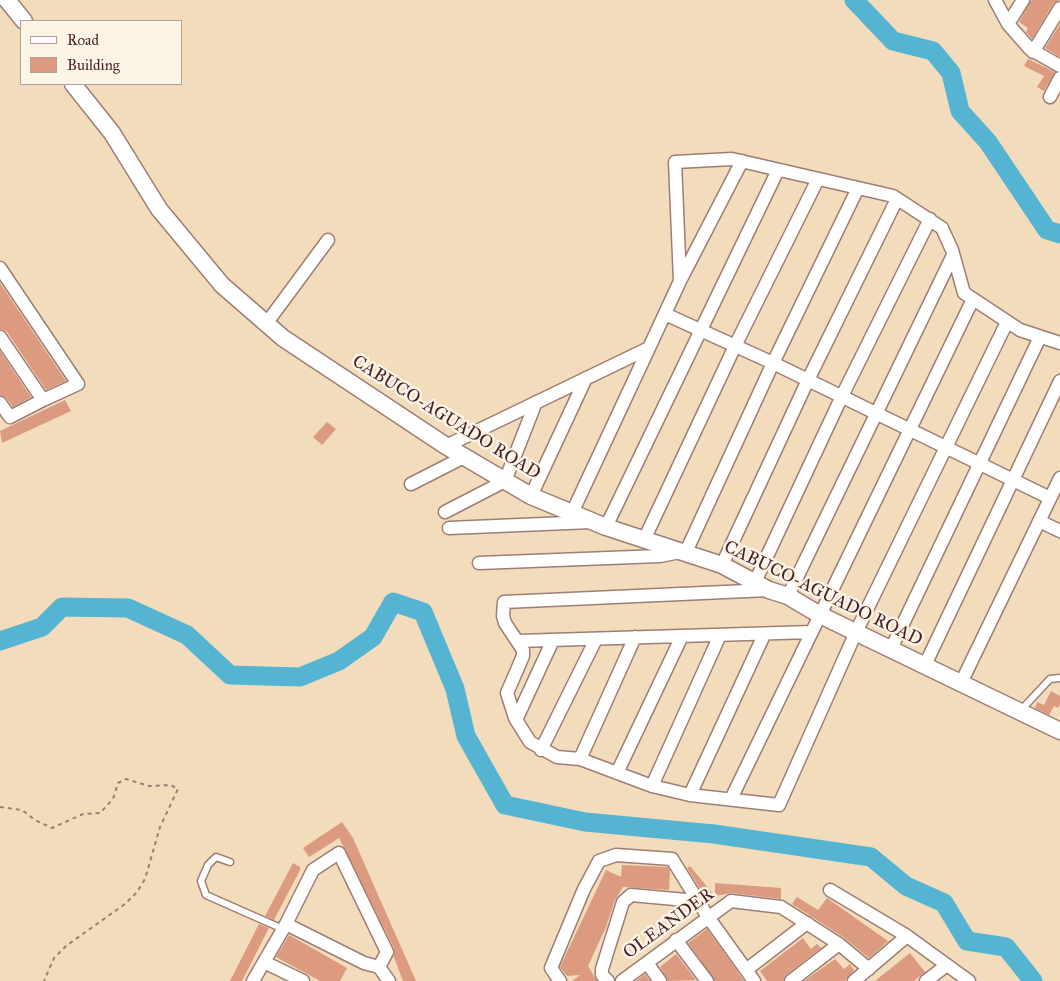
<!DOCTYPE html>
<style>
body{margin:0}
#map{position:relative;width:1060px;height:981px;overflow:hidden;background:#f2dcbc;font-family:"IM FELL Great Primer",serif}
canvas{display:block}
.legend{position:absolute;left:20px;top:20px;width:162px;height:65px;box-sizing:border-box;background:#fcf5e5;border:1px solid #b59f9b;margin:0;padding:6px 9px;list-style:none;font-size:15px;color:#4a1f2b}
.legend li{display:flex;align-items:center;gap:10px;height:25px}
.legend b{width:25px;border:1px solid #b59f9b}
</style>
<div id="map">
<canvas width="1060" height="981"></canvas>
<ul class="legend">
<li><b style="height:6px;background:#fff"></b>Road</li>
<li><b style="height:14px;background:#dc9a80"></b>Building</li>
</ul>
</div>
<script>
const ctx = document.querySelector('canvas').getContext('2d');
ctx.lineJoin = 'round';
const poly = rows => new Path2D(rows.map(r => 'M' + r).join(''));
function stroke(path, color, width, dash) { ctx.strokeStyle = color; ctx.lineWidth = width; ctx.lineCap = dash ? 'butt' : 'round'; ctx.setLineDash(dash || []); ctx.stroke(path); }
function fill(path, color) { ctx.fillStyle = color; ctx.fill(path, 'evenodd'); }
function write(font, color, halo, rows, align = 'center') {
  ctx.font = font + ' "IM FELL Great Primer",serif'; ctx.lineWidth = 5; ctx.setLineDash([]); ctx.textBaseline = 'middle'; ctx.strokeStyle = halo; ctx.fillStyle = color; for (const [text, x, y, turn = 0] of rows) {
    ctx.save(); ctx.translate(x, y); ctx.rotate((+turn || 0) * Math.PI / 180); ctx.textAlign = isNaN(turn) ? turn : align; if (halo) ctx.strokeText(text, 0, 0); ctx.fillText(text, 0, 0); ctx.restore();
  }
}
const river = poly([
 [854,0,893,41,933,51,951,73,960,111,988,142,1047,230,1060,234],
 [0,641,42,627,62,607,128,608,187,635,230,675,300,677,339,661,373,637,393,602,423,612,455,689,466,736,505,805,585,822,714,834,871,857,906,886,944,903,967,941,1006,947,1033,981]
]);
const building = poly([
 [1031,0,1059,0,1053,4,1032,39,1026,32,1028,28,1019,22],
 [1060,24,1060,57,1045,48],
 [1028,59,1055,72,1044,91,1037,87,1044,76,1024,66],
 [0,283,66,381,46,390,7,332,0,329],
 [0,351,31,397,13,407,6,398,0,395],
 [65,400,71,411,2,443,0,431],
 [327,422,336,429,322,445,313,437],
 [1051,691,1060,696,1060,704,1058,708,1054,706,1049,715,1035,708,1037,702,1044,705],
 [342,822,353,838,416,981,403,981,394,957,394,948,339,838,309,857,303,848],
 [293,863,300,867,300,870,274,920,265,916],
 [622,865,668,867,670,871,669,890,623,887,615,900,606,927,588,966,597,981,572,981,580,975,567,976,560,967,566,954,606,870,621,877],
 [690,866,714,895,708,901,687,868],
 [715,883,781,888,781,899,732,893,715,896],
 [797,897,818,910,827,898,888,941,869,958,843,937,792,904],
 [259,924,269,928,242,981,230,981],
 [707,929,733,965,744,981,715,981,688,943],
 [289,935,347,968,340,981,320,981,276,957],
 [803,938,811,949,817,944,821,948,786,975,783,981,767,981,760,971],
 [910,953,925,972,914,981,875,981],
 [676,954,696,980,668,981,660,967],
 [835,959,844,969,850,964,854,970,845,981,804,981],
 [645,974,650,981,636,981]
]);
const path = poly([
 [0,807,22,810,35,820,52,828,83,814,100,813,113,799,118,783,126,779,149,786,171,785,178,789,160,827,145,879,137,892,125,904,66,946,54,958,44,981]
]);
const service = poly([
 [1021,710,1050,679,1060,678],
 [230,862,216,857,208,865,201,881,206,895,283,929]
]);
const minor = poly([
 [995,0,1008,24,1030,49,1060,66],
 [1008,24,1023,0],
 [1033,52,1060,8],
 [1050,97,1060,78],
 [0,268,78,384,43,400,0,337],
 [681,279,742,161],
 [665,314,773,363,1050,498],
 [266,324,328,240],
 [0,403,10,417,43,400],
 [446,446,649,348,680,281,675,162,732,159,893,196,942,228,952,250,964,293,1020,330,1060,343],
 [411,484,464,457],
 [531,496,586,378],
 [445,512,505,481,536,402],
 [572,513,649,348],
 [1039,521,1060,531],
 [606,527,778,170],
 [449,528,591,522],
 [644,540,735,346,818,179],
 [685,554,773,363,858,188],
 [479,563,660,556,680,552],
 [722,565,808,380,897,199],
 [755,582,842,396,930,219],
 [769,590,504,602,503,616,505,623,523,650,523,656,507,693,515,718,530,742,557,757,580,759,652,786,690,795,779,805,856,632,1007,322],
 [788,596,953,255],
 [518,641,812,632],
 [891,649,1040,337],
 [925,665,1060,381],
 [961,683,1060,478],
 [516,720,553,640],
 [541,750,596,639],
 [580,759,635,637],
 [617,773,682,636],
 [652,786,720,635],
 [690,795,764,635],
 [731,799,973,299],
 [830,890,907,936,969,981],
 [286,924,364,963,379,967,389,981],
 [676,940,707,981],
 [264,962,303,981],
 [647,963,660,981],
 [746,970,807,923],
 [253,981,286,924,313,870,339,853,387,952,379,967],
 [560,981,551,968,584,889,599,861,616,855,672,859,708,917,754,981],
 [608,981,602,975,602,969,623,902,631,895,697,901],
 [622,981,731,901,781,907,839,944,869,969],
 [791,981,839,944],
 [854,981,907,936],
 [926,981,947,965]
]);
const tertiary = poly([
 [7,0,24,21],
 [73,84,112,133,159,209,222,285,283,338,446,446,531,496,606,527,722,565,769,590,788,596,820,615,1060,731]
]);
const streetNames = [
 ["CABUCO-AGUADO ROAD",446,418,32],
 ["CABUCO-AGUADO ROAD",823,594,26],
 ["OLEANDER",669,924,-36]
];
stroke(river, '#54b4d2', 19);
fill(building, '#dc9a80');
stroke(service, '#9e7e74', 9);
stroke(minor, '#9e7e74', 15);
stroke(tertiary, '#9e7e74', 19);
stroke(path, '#9e7e74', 2, [4, 4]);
stroke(service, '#fff', 6);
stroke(minor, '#fff', 12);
stroke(tertiary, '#fff', 16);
write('18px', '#4a1f2b', '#fcf5e5', streetNames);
</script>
